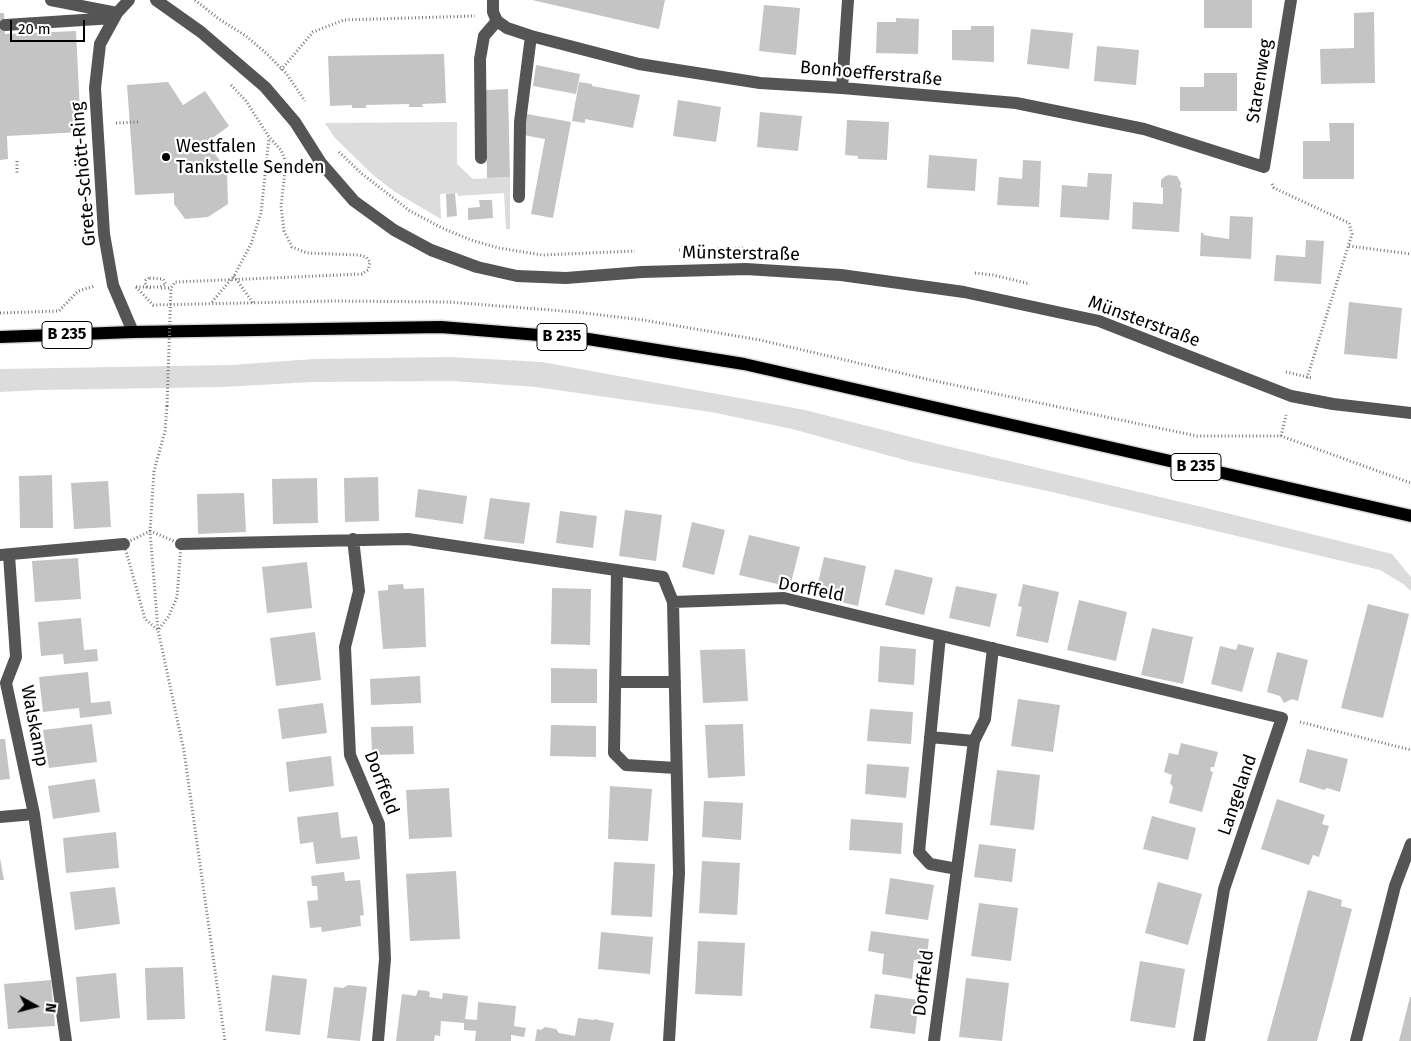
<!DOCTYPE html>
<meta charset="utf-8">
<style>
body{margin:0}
#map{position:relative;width:1411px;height:1041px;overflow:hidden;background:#fff;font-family:"Fira Sans",sans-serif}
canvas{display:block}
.north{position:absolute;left:10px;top:981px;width:50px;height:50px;-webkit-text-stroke:4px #fff;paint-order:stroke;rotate:97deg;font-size:14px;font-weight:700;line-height:20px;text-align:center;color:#000}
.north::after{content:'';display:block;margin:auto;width:18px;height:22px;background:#000;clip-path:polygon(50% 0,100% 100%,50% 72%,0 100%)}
.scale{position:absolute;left:10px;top:20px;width:75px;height:22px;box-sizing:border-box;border:2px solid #000;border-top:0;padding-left:6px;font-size:15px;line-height:18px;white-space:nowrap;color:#000;-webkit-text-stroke:4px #fff;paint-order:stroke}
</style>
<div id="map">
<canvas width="1411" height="1041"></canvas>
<div class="north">N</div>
<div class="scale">20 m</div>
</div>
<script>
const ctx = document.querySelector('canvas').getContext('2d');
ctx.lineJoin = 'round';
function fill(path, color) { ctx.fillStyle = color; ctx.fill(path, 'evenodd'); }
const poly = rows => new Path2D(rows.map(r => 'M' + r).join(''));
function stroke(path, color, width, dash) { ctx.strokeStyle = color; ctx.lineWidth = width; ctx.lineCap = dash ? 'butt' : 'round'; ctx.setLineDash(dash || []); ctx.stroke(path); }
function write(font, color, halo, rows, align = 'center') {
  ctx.font = font + ' "Fira Sans",sans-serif'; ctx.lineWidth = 4.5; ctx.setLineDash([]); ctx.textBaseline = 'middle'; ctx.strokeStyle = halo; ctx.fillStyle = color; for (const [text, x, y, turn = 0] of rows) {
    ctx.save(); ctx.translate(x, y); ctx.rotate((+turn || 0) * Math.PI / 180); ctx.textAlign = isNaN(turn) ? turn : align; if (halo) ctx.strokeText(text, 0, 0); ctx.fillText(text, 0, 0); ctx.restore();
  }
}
const green = poly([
 [457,122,457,164,473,179,510,177,510,229,506,229,504,193,458,196,457,193,440,194,441,219,395,192,373,175,335,138,325,123],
 [450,357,542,362,805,410,934,443,1206,508,1392,554,1411,577,1411,591,1403,584,1380,570,1052,492,912,462,792,429,711,412,536,387,452,381,312,382,223,387,40,390,0,392,0,369,231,365,314,359]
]);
const building = poly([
 [532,0,665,0,659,29],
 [1204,0,1252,0,1252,28,1204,28],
 [764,5,800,8,796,55,759,51],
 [1374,12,1375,83,1321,84,1320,49,1354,48,1354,13],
 [0,13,4,13,5,34,76,31,81,132,7,136,8,159,0,160],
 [896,18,919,19,918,54,876,53,877,22,896,22],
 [971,26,994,26,994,62,952,60,952,30,971,30],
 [1031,29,1073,33,1069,69,1027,64],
 [1097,46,1139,50,1136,85,1094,81],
 [444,54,446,103,422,104,423,107,409,107,409,104,366,105,366,108,352,108,352,105,330,106,328,56],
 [536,65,580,74,576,94,533,86],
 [1204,73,1237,73,1237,111,1180,111,1180,87,1204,87],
 [168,82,183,105,205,91,229,126,207,142,227,171,228,204,208,217,185,219,174,204,174,193,135,195,127,85],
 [579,82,592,84,592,86,640,95,633,128,585,119,585,123,572,121],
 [508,89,510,177,487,178,486,90],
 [678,100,721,107,716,142,673,136],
 [760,112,802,116,798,151,757,147],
 [527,114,571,122,553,218,531,214,545,139,523,135],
 [847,120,889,122,887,160,858,159,858,156,845,155],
 [1329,123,1354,123,1354,179,1303,179,1303,141,1330,141],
 [929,155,977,159,975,191,927,188],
 [1023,160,1041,161,1039,207,997,205,999,177,1022,179],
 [1088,173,1112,174,1109,220,1060,217,1062,185,1087,187],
 [1168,175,1177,176,1181,183,1180,187,1182,188,1179,232,1132,229,1133,202,1163,204,1163,188,1161,187,1161,180,1164,177],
 [455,193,457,216,447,217,446,194],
 [479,200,492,200,493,218,468,220,468,208,480,207],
 [1230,216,1253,217,1251,259,1200,256,1201,233,1204,233,1203,235,1229,239],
 [1306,240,1324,241,1321,284,1274,281,1276,255,1305,257],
 [1349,302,1402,308,1397,359,1344,354],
 [52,475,53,528,20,528,19,476],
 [378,477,379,521,345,522,344,478],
 [317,478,318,523,273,524,272,479],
 [108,481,111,527,74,529,71,483],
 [418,489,467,496,463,524,415,517],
 [244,493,246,532,198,534,197,494],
 [490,498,530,503,524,544,484,539],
 [625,510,662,515,656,561,619,556],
 [560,511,597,516,593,548,556,543],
 [692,522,725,530,714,575,682,567],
 [749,535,800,547,790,587,739,575],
 [824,557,866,566,858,606,815,596],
 [78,558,81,599,35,602,32,561],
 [307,562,312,608,267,613,262,567],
 [895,569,933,578,924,615,885,605],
 [403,584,404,589,424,588,426,647,383,649,378,591,388,590,388,585],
 [1023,584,1059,592,1048,643,1016,636,1022,607,1018,606],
 [956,586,997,594,990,627,949,618],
 [552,588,591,589,590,645,551,644],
 [1079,600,1127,612,1116,661,1067,650],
 [1368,604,1409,614,1383,718,1341,708],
 [81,618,84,650,97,649,98,661,64,664,63,654,41,656,38,622],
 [1152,628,1193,637,1183,684,1141,675],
 [315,632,321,680,276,686,270,638],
 [1238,644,1254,648,1242,692,1211,684,1220,646,1236,650],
 [880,646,916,649,914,685,878,682],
 [745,649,748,701,703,703,700,650],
 [1277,652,1308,660,1298,701,1292,699,1284,703,1280,696,1267,692],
 [551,668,597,669,597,703,551,703],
 [88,672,91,703,110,701,112,714,80,718,79,708,43,712,39,677],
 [420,676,421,703,371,705,370,679],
 [1018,699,1060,705,1053,752,1011,746],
 [323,703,327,733,282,739,278,709],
 [870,709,913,712,911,744,867,741],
 [92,724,97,762,49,768,43,730],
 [743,724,745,776,708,778,705,725],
 [551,725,596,726,596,757,550,756],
 [413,726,414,754,372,755,371,727],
 [0,739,5,739,10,779,0,780],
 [1181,743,1218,752,1214,767,1211,767,1210,771,1213,772,1202,812,1169,803,1173,787,1170,783,1172,775,1164,772,1169,753,1178,755],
 [1307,749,1348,759,1340,792,1327,788,1324,790,1299,782],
 [331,756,334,786,289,792,286,762],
 [867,764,909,767,906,798,865,794],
 [997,770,1040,775,1034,830,990,825],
 [95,779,100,812,53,819,48,786],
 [610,786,652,789,648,841,608,839],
 [449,788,452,837,409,839,406,790],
 [1277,799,1325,815,1322,824,1329,826,1319,857,1313,855,1309,865,1261,849],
 [704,801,743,803,741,840,702,837],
 [338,812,341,838,357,836,360,859,316,864,313,842,300,844,297,817],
 [1152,816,1196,828,1188,860,1143,849],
 [851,819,903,823,901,854,849,850],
 [116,832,119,868,66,873,63,838],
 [979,844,1016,849,1012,882,974,877],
 [0,858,4,880,0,880],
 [702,861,740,863,737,915,699,913],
 [614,862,655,864,652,917,611,915],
 [456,871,460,939,410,941,406,874],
 [344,872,345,881,360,880,364,915,360,916,361,926,322,932,321,927,310,928,307,901,318,900,317,886,312,886,311,876],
 [890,878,934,885,928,920,885,914],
 [1158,882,1202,894,1188,945,1145,933],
 [115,887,120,924,75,930,70,892],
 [1308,890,1342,900,1341,906,1352,909,1326,1008,1317,1041,1267,1041],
 [979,903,1018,908,1011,961,971,956],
 [871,931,929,939,926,962,914,960,912,979,882,974,884,954,868,951],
 [601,932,653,937,650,974,598,969],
 [698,941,745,943,742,996,695,994],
 [1140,961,1185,969,1175,1028,1130,1021],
 [183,967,185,1019,147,1020,145,968],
 [116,973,120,1018,80,1022,76,977],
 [272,975,307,979,300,1035,265,1031],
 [966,978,1009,983,1002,1041,959,1037],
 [51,980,55,1026,8,1029,4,984],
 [348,985,367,987,360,1041,327,1038,334,987,343,988],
 [418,990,428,991,430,993,429,997,442,999,443,993,468,996,465,1019,477,1020,478,1002,516,1006,514,1026,526,1028,524,1037,511,1035,511,1041,475,1041,476,1031,464,1030,464,1023,441,1021,440,1036,435,1035,434,1041,396,1041,402,994,416,996],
 [875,994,919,1000,915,1034,870,1028],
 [1411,997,1411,1041,1399,1041,1410,997],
 [578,1018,594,1020,594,1019,614,1023,610,1041,535,1041,537,1029,541,1030,545,1027,556,1029,559,1033,575,1036]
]);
const path = poly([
 [195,0,219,19,246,36,266,53,286,73,305,101],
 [281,70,313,32,344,20,475,16],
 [231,85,246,101,269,137,281,150,286,162,281,206,284,231,292,247,307,253,359,255,366,257,370,262,368,270,362,274,272,278],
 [116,123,138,122],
 [339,152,361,173,410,211,442,228,471,240,499,248,542,255,635,251],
 [17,161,17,175],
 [1272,184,1274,188,1349,223,1352,234,1307,378],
 [1349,246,1411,254],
 [679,250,745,248],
 [975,273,993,275,1030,284],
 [234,276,253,303],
 [136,287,153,305,334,301,449,302,576,312,643,320,760,340,935,381,1197,436,1281,436,1411,483],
 [136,287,160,287,166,284,163,279,149,278],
 [161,288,171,288],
 [212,302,234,276,251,244,261,213,269,138],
 [0,313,59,311,78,291,95,286],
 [1286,372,1312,378],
 [167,406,165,431,154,471,150,531,158,630,184,751,225,1041],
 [1281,436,1286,415],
 [150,531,181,544,177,597,169,616,158,630,145,619,124,544,150,531],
 [1300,722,1411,750]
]);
const minor = poly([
 [51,0,117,13],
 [129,0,117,13,100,44,95,88,104,234,113,285,133,332],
 [156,0,201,32,265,87,295,122,321,163,354,201,394,230,431,250,477,267,517,276,566,278,642,272,746,269,841,275,964,292,1099,321,1291,396,1333,404,1411,413],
 [493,0,493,12,497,21,507,28,531,36,639,64,760,83,842,88,1016,103,1144,129,1264,167,1291,0],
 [5,25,114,18],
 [842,88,848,0],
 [481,158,480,59,484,36,497,21],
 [519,197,520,122,531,36],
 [353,539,359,591,345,647,350,755,379,824,385,959,378,1041],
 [181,544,408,539,663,577,673,602,784,598,1282,718,1224,889,1199,1041],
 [0,555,124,544],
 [9,555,16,657,6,683,34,814,66,1041],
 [617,570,614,753,626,765,676,768],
 [940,636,919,852,930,864,957,869],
 [615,682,675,682],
 [930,737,974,741],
 [0,817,34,814],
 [669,1041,679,873,673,602],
 [934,1041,974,741,985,719,993,648],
 [1356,1041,1395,886,1411,844]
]);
const major = poly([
 [0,337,133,332,441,327,588,339,744,364,1411,516]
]);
const pathBridge = poly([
 [149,278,146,280,145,283,147,287,151,288],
 [167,406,171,288,175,282,272,278]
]);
const markers = [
 [166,157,5,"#000"]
];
const shields = [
 [67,335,50],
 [562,337,50],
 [1196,467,50]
];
const shieldNames = [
 ["B 235",67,335],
 ["B 235",562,337],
 ["B 235",1196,467]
];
const streetNames = [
 ["Bonhoefferstraße",871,74,5],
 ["Starenweg",1260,81,-81],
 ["Grete-Schött-Ring",84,174,-95],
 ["Münsterstraße",741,254,1],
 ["Münsterstraße",1144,322,20],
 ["Dorffeld",811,590,11],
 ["Walskamp",34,726,79],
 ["Dorffeld",381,783,69],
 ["Langeland",1238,795,-71],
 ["Dorffeld",924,983,-83]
];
const poiNames = [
 ["Westfalen",176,147],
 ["Tankstelle Senden",176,168]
];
fill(green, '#dcdcdc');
fill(building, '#c4c4c4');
stroke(major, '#dbdbdb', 15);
stroke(path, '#777', 3, [1, 2.5]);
stroke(minor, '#555', 12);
stroke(major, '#000', 12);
stroke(pathBridge, '#777', 3, [1, 2.5]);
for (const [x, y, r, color] of markers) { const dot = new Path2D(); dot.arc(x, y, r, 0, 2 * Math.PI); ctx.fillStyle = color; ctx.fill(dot); stroke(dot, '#fff', 2); }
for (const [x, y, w] of shields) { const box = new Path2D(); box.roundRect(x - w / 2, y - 13.5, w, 27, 4); ctx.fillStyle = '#fff'; ctx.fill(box); stroke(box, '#000', 1); }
write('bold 16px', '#000', null, shieldNames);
write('18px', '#000', '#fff', streetNames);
write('18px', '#000', '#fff', poiNames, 'left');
</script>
